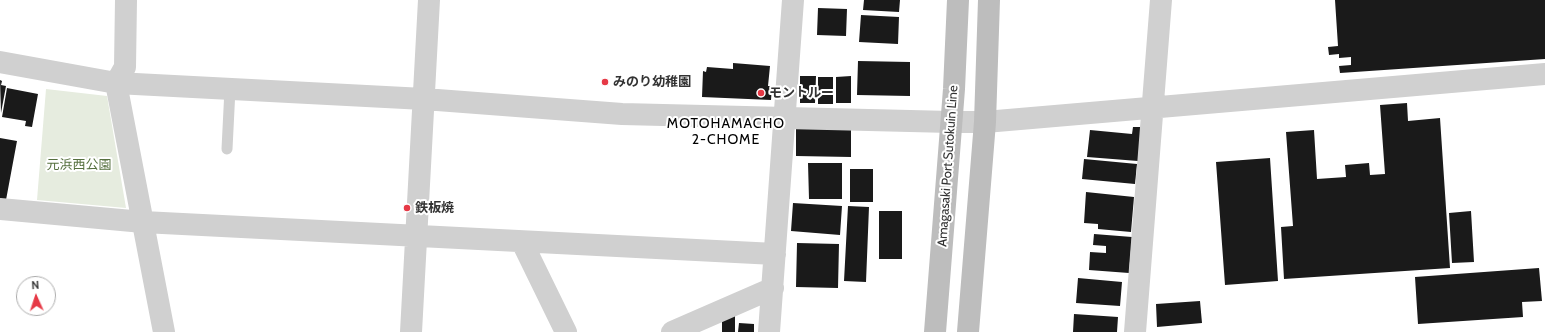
<!DOCTYPE html>
<meta charset="utf-8">
<style>
body{margin:0}
#map{position:relative;width:1545px;height:332px;overflow:hidden;background:#fff;font-family:Cabin,sans-serif}
canvas{display:block}
.north{position:absolute;left:16px;top:276px;width:40px;height:40px;box-sizing:border-box;background:#fff;border:1px solid #adadad;border-radius:50%;rotate:357deg;font-size:11px;font-weight:700;line-height:16px;text-align:center;color:#333}
.north::after{content:'';display:block;margin:auto;width:14px;height:18px;background:#e63946;clip-path:polygon(50% 0,100% 100%,50% 72%,0 100%)}
</style>
<div id="map">
<canvas width="1545" height="332"></canvas>
<div class="north">N</div>
</div>
<script>
const ctx = document.querySelector('canvas').getContext('2d');
ctx.lineJoin = 'round';
function fill(path, color) { ctx.fillStyle = color; ctx.fill(path, 'evenodd'); }
const poly = rows => new Path2D(rows.map(r => 'M' + r).join(''));
function stroke(path, color, width, dash) { ctx.strokeStyle = color; ctx.lineWidth = width; ctx.lineCap = dash ? 'butt' : 'round'; ctx.setLineDash(dash || []); ctx.stroke(path); }
function write(font, color, halo, rows, align = 'center') {
  ctx.font = font + ' Cabin,"Noto Sans JP",sans-serif'; ctx.lineWidth = 4; ctx.setLineDash([]); ctx.textBaseline = 'middle'; ctx.strokeStyle = halo; ctx.fillStyle = color; for (const [text, x, y, turn = 0] of rows) {
    ctx.save(); ctx.translate(x, y); ctx.rotate((+turn || 0) * Math.PI / 180); ctx.textAlign = isNaN(turn) ? turn : align; if (halo) ctx.strokeText(text, 0, 0); ctx.fillText(text, 0, 0); ctx.restore();
  }
}
const green = poly([
 [46,89,107,96,126,208,37,200]
]);
const building = poly([
 [864,0,900,0,899,12,863,10],
 [1335,0,1545,0,1545,59,1340,73,1339,66,1351,65,1351,57,1339,58,1339,54,1329,55,1328,47,1338,46],
 [818,8,847,9,846,36,817,35],
 [861,15,899,17,898,44,859,42],
 [858,61,910,62,910,96,857,95],
 [733,63,770,66,768,86,772,86,771,100,702,97,703,71,706,72,707,67,733,69],
 [800,76,816,76,815,103,800,103],
 [851,76,851,103,836,103,836,77],
 [818,77,833,77,833,104,818,104],
 [0,80,2,81,1,85,6,86,1,113],
 [7,88,38,94,32,127,25,126,26,121,2,117],
 [1407,103,1408,121,1440,118,1450,268,1284,279,1281,227,1293,226,1286,132,1314,130,1317,179,1346,177,1345,165,1369,163,1370,175,1385,174,1380,105],
 [1133,127,1141,127,1138,161,1087,157,1090,130,1132,134],
 [796,128,851,128,851,157,796,156],
 [0,138,17,141,6,200,0,199],
 [1270,158,1278,281,1225,285,1216,162],
 [1084,159,1137,164,1135,184,1082,179],
 [808,163,842,163,842,199,809,199],
 [850,169,873,169,873,202,850,202],
 [1086,192,1134,197,1131,232,1098,229,1098,224,1084,223],
 [793,203,842,206,840,235,791,231],
 [848,206,869,207,866,282,844,281],
 [879,211,902,211,902,259,879,259],
 [1471,211,1474,262,1452,263,1449,213],
 [1094,234,1132,237,1129,273,1089,270,1090,252,1106,253,1106,246,1093,245],
 [797,243,839,244,838,288,796,287],
 [1539,268,1542,301,1522,302,1523,317,1418,324,1415,277],
 [1078,278,1122,282,1120,306,1076,303],
 [1200,301,1202,323,1157,327,1156,304],
 [722,314,735,315,735,332,722,332],
 [1074,314,1118,317,1117,332,1073,332],
 [739,323,754,324,754,332,738,332]
]);
const service = poly([
 [227,149,230,89]
]);
const minor = poly([
 [126,0,125,67,116,83,164,332],
 [0,62,116,83,424,99,622,114,951,122,985,122,1545,74],
 [0,209,143,222,775,254],
 [522,242,566,332],
 [411,332,429,0],
 [672,332,773,288],
 [769,332,793,0],
 [1135,332,1161,0]
]);
const secondary = poly([
 [935,332,954,89,958,0],
 [968,332,985,122,989,0]
]);
const markers = [
 [605,82,4,"#e63946"],
 [761,93,4,"#e63946"],
 [407,208,4,"#e63946"]
];
const poiNames = [
 ["みのり幼稚園",613,82],
 ["モントルー",769,93],
 ["鉄板焼",415,208]
];
const parkNames = [
 ["元浜西公園",79,165]
];
const streetNames = [
 ["Amagasaki Port Sutokuin Line",948,166,-86]
];
const neighbourhoodNames = [
 ["MOTOHAMACHO",726,124],
 ["2-CHOME",726,140]
];
fill(green, '#e6ecdf');
fill(building, '#1a1a1a');
stroke(service, '#d0d0d0', 11);
stroke(minor, '#d0d0d0', 22);
stroke(secondary, '#bdbdbd', 22);
for (const [x, y, r, color] of markers) { const dot = new Path2D(); dot.arc(x, y, r, 0, 2 * Math.PI); ctx.fillStyle = color; ctx.fill(dot); stroke(dot, '#fff', 1.5); }
write('bold 13px', '#333', '#fff', poiNames, 'left');
write('13px', '#56703f', '#fff', parkNames);
write('13px', '#333', '#fff', streetNames);
ctx.letterSpacing = '1px';
write('14px', '#000', '#fff', neighbourhoodNames);
ctx.letterSpacing = '0px';
</script>
